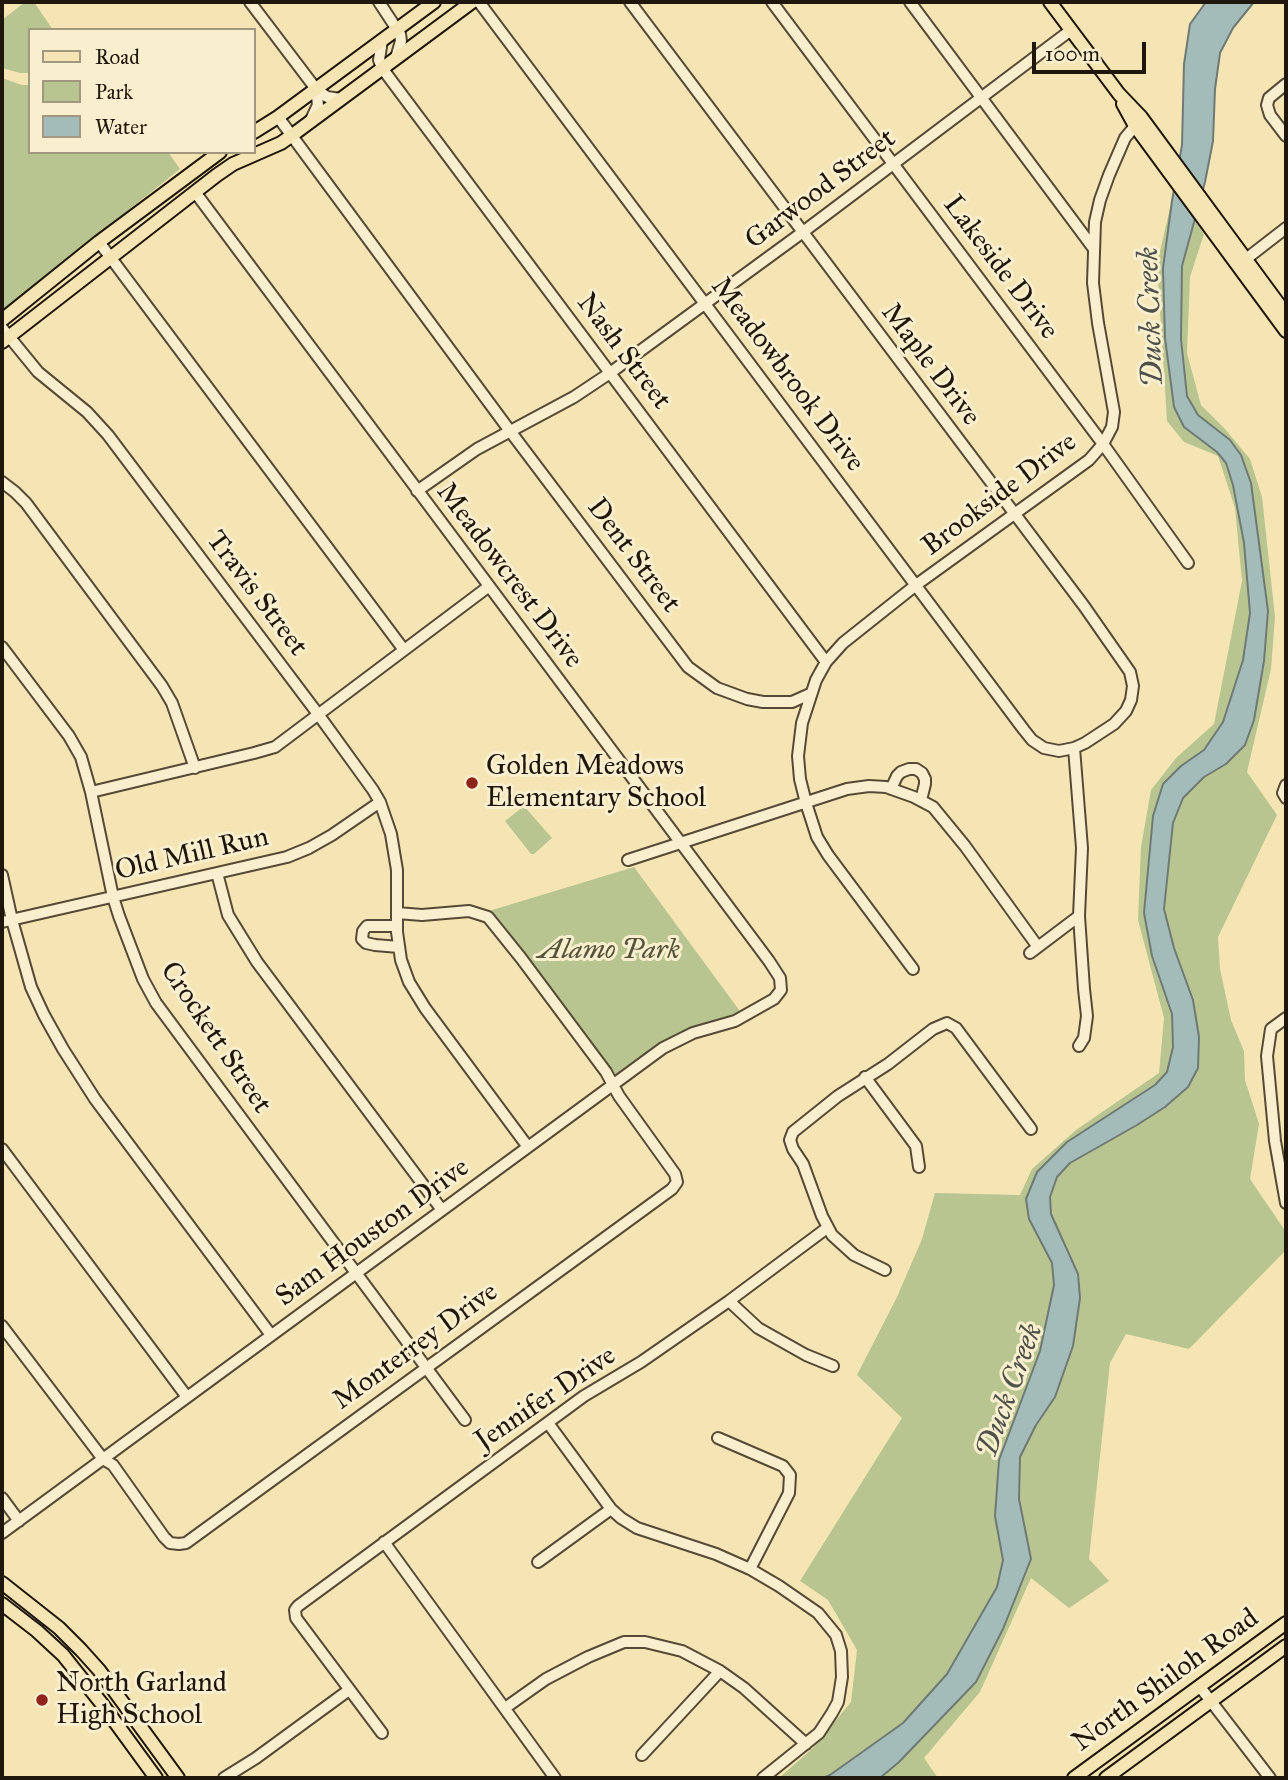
<!DOCTYPE html>
<style>
body{margin:0}
#map{position:relative;width:1288px;height:1780px;overflow:hidden;background:#f6e5b4;font-family:"IM FELL Great Primer",serif}
canvas{display:block}
.frame{position:absolute;inset:0;border:4px solid #20170c;pointer-events:none}
.legend{position:absolute;left:28px;top:28px;width:228px;height:126px;box-sizing:border-box;background:#f9eece;border:2px solid #a29880;margin:0;padding:9px 12px;list-style:none;font-size:21px;color:#20170c}
.legend li{display:flex;align-items:center;gap:14px;height:35px}
.legend b{width:35px;border:2px solid #a29880}
.scale{position:absolute;left:1032px;top:42px;width:114px;height:32px;box-sizing:border-box;border:4px solid #20170c;border-top:0;padding-left:9px;font-size:21px;line-height:24px;white-space:nowrap;color:#20170c;-webkit-text-stroke:5px #f9eece;paint-order:stroke}
</style>
<div id="map">
<canvas width="1288" height="1780"></canvas>
<div class="frame"></div>
<ul class="legend">
<li><b style="height:9px;background:#f6e5b4"></b>Road</li>
<li><b style="height:19px;background:#b8c590"></b>Park</li>
<li><b style="height:19px;background:#a3bcb9"></b>Water</li>
</ul>
<div class="scale">100 m</div>
</div>
<script>
const ctx = document.querySelector('canvas').getContext('2d');
ctx.lineJoin = 'round';
function fill(path, color) { ctx.fillStyle = color; ctx.fill(path, 'evenodd'); }
const poly = rows => new Path2D(rows.map(r => 'M' + r).join(''));
function stroke(path, color, width, dash) { ctx.strokeStyle = color; ctx.lineWidth = width; ctx.lineCap = dash ? 'butt' : 'round'; ctx.setLineDash(dash || []); ctx.stroke(path); }
function write(font, color, halo, rows, align = 'center') {
  ctx.font = font + ' "IM FELL Great Primer",serif'; ctx.lineWidth = 6; ctx.setLineDash([]); ctx.textBaseline = 'middle'; ctx.strokeStyle = halo; ctx.fillStyle = color; for (const [text, x, y, turn = 0] of rows) {
    ctx.save(); ctx.translate(x, y); ctx.rotate((+turn || 0) * Math.PI / 180); ctx.textAlign = isNaN(turn) ? turn : align; if (halo) ctx.strokeText(text, 0, 0); ctx.fillText(text, 0, 0); ctx.restore();
  }
}
const green = poly([
 [25,2,34,2,53,30,30,30,30,73,20,73,2,68,2,20],
 [2,78,22,85,30,85,30,152,168,152,180,169,2,311],
 [1174,191,1204,234,1190,277,1187,353,1201,405,1225,429,1250,459,1262,497,1275,617,1271,669,1247,772,1277,815,1218,937,1220,969,1231,1020,1244,1051,1245,1080,1259,1124,1250,1179,1286,1232,1286,1250,1189,1349,1126,1334,1110,1363,1089,1559,1109,1581,1069,1608,1031,1578,980,1692,924,1758,938,1778,779,1778,813,1748,851,1702,857,1650,828,1600,800,1581,902,1418,857,1375,897,1297,922,1239,935,1193,1020,1195,1032,1169,1076,1130,1159,1073,1164,1018,1138,920,1141,847,1151,790,1176,758,1214,724,1242,581,1235,508,1218,456,1184,442,1167,421,1157,264],
 [524,806,552,838,534,854,531,854,505,821],
 [634,867,742,1014,681,1033,661,1044,619,1076,616,1075,499,920,489,911]
]);
const water = poly([
 [1206,2,1254,2,1233,28,1220,53,1215,89,1213,141,1205,182,1182,266,1181,339,1187,396,1198,415,1230,440,1241,455,1251,483,1268,611,1264,661,1254,720,1245,745,1226,764,1204,777,1183,798,1173,823,1164,909,1174,948,1193,1000,1199,1037,1198,1068,1188,1087,1165,1107,1137,1125,1070,1163,1057,1177,1050,1197,1051,1214,1078,1274,1080,1298,1073,1346,1055,1397,1036,1425,1020,1457,1019,1499,1031,1559,1003,1629,976,1682,899,1762,880,1778,823,1778,830,1775,903,1723,947,1674,997,1587,1003,1560,995,1516,999,1460,1040,1351,1054,1285,1052,1263,1029,1219,1026,1199,1037,1172,1067,1142,1155,1085,1167,1072,1173,1047,1172,1014,1152,956,1144,913,1153,816,1163,784,1181,766,1204,750,1223,722,1243,660,1250,613,1244,543,1233,485,1226,463,1217,452,1184,427,1174,407,1165,338,1163,268,1172,201,1182,145,1184,64,1190,24,1206,2]
]);
const minor = poly([
 [250,2,316,89,327,97,341,99],
 [379,2,400,34,401,41,396,58],
 [479,2,1024,730,1032,740,1044,748,1059,751,1074,748,1085,743,1114,724,1126,711,1131,700,1133,686,1130,672,1084,606,630,2],
 [772,2,1103,444,1188,563],
 [910,2,1094,249],
 [382,40,379,60,382,68,826,662],
 [1286,84,1269,98,1267,105,1270,115,1286,136],
 [278,117,510,431,688,667,717,688,747,699,763,702,792,702,810,694],
 [310,122,318,105,316,89],
 [99,242,404,650],
 [1246,259,1286,228],
 [2,328,38,372,87,412,108,435,318,714,373,790,380,802,391,834,397,870,397,932,401,960,409,982,425,1008,528,1147],
 [2,482,15,492,26,503,162,686,172,703,195,768],
 [417,491,477,449,574,397,610,373,803,232,1071,30],
 [2,647,69,736,81,757,91,792,113,897,119,916,143,979,156,1003,465,1420],
 [1074,748,1082,848,1079,916,1084,989,1087,1016,1084,1038,1079,1046],
 [1286,785,1283,793,1286,798],
 [891,789,897,776,901,772,909,769,916,769,922,773,925,779,925,784,921,800],
 [91,792,254,753,275,747,488,587],
 [628,860,847,789,869,786,886,787,914,797,933,807,965,846,1038,947],
 [217,873,228,915,257,962,442,1210],
 [2,875,12,920,31,987,44,1015,63,1049,95,1099,271,1335],
 [2,922,287,857,309,848,332,835,380,802],
 [397,926,367,926,363,931,362,939,366,943,375,945,399,947],
 [1030,953,1079,916],
 [913,969,828,855,817,837,806,803,800,779,798,756,802,723,816,680,826,662,843,643,916,585,1089,460,1103,444,1112,427,1114,412,1098,323,1093,283,1095,222,1100,200,1109,175,1125,138,1135,126],
 [1286,1018,1271,1029,1267,1056,1275,1141,1286,1203],
 [865,1077,916,1146,919,1167],
 [2,1149,187,1397],
 [885,1270,854,1255,832,1235,822,1216,803,1164,793,1149,790,1140,793,1132,838,1096,888,1064,933,1029,947,1023,956,1028,1031,1129],
 [729,1301,758,1328,806,1355,833,1366],
 [2,1326,103,1459,113,1465,164,1537,170,1543,179,1544,186,1543,672,1189,677,1182,675,1174,619,1096,606,1072,521,958,488,917,469,911,422,915,397,913],
 [548,1423,611,1509,621,1518,637,1528,716,1554,750,1569,779,1586,818,1613,836,1635,841,1651,842,1677,838,1702,832,1713,819,1733,763,1778],
 [718,1438,783,1466,790,1475,789,1493,750,1569],
 [2,1498,19,1521],
 [2,1533,663,1048,693,1033,735,1021,774,999,781,990,780,978,769,961,195,192],
 [384,1542,555,1778],
 [538,1562,611,1509],
 [1200,1687,1270,1778],
 [505,1708,546,1679,588,1657,624,1642,645,1642,682,1651,720,1671,744,1688,806,1744],
 [382,1733,296,1618,295,1610,298,1606,584,1396,641,1362,729,1301,827,1228],
 [642,1755,720,1671],
 [224,1778,256,1758,349,1690]
]);
const major = poly([
 [1050,2,1119,94,1141,117,1286,314],
 [1123,104,1135,126,1286,331],
 [254,132,278,117,434,2],
 [2,320,99,242,220,152],
 [2,342,217,175,233,164,281,143,291,136,472,2],
 [2,1583,59,1628,81,1650,99,1670,178,1778],
 [2,1604,37,1631,63,1655,102,1704,156,1778],
 [1074,1778,1286,1623],
 [1106,1778,1286,1646]
]);
const markers = [
 [472,783,7,"#8f2418"],
 [42,1700,7,"#8f2418"]
];
const streetNames = [
 ["Garwood Street",821,190,-37],
 ["Lakeside Drive",1000,268,53],
 ["Nash Street",623,352,53],
 ["Maple Drive",930,365,53],
 ["Meadowbrook Drive",787,375,53],
 ["Brookside Drive",1000,495,-37],
 ["Dent Street",633,556,53],
 ["Meadowcrest Drive",509,576,53],
 ["Travis Street",256,594,53],
 ["Old Mill Run",192,855,-13],
 ["Crockett Street",215,1038,56],
 ["Sam Houston Drive",373,1233,-36],
 ["Monterrey Drive",416,1347,-36],
 ["Jennifer Drive",546,1399,-34],
 ["North Shiloh Road",1166,1681,-36]
];
const poiNames = [
 ["Golden Meadows",486,767],
 ["Elementary School",486,799],
 ["North Garland",56,1684],
 ["High School",56,1716]
];
const parkNames = [
 ["Alamo Park",609,951]
];
const waterNames = [
 ["Duck Creek",1152,317,-92],
 ["Duck Creek",1011,1391,-70]
];
fill(green, '#b8c590');
fill(water, '#a3bcb9');
stroke(water, '#6f7a74', 2);
stroke(minor, '#564a36', 14);
stroke(major, '#20170c', 16);
stroke(minor, '#f9eece', 10);
stroke(major, '#f6e5b4', 12);
for (const [x, y, r, color] of markers) { const dot = new Path2D(); dot.arc(x, y, r, 0, 2 * Math.PI); ctx.fillStyle = color; ctx.fill(dot); stroke(dot, '#f9eece', 2.5); }
write('28px', '#20170c', '#f9eece', streetNames);
write('28px', '#20170c', '#f9eece', poiNames, 'left');
write('italic 28px', '#55543a', '#f9eece', parkNames);
write('italic 30px', '#4e5149', '#f9eece', waterNames);
</script>
